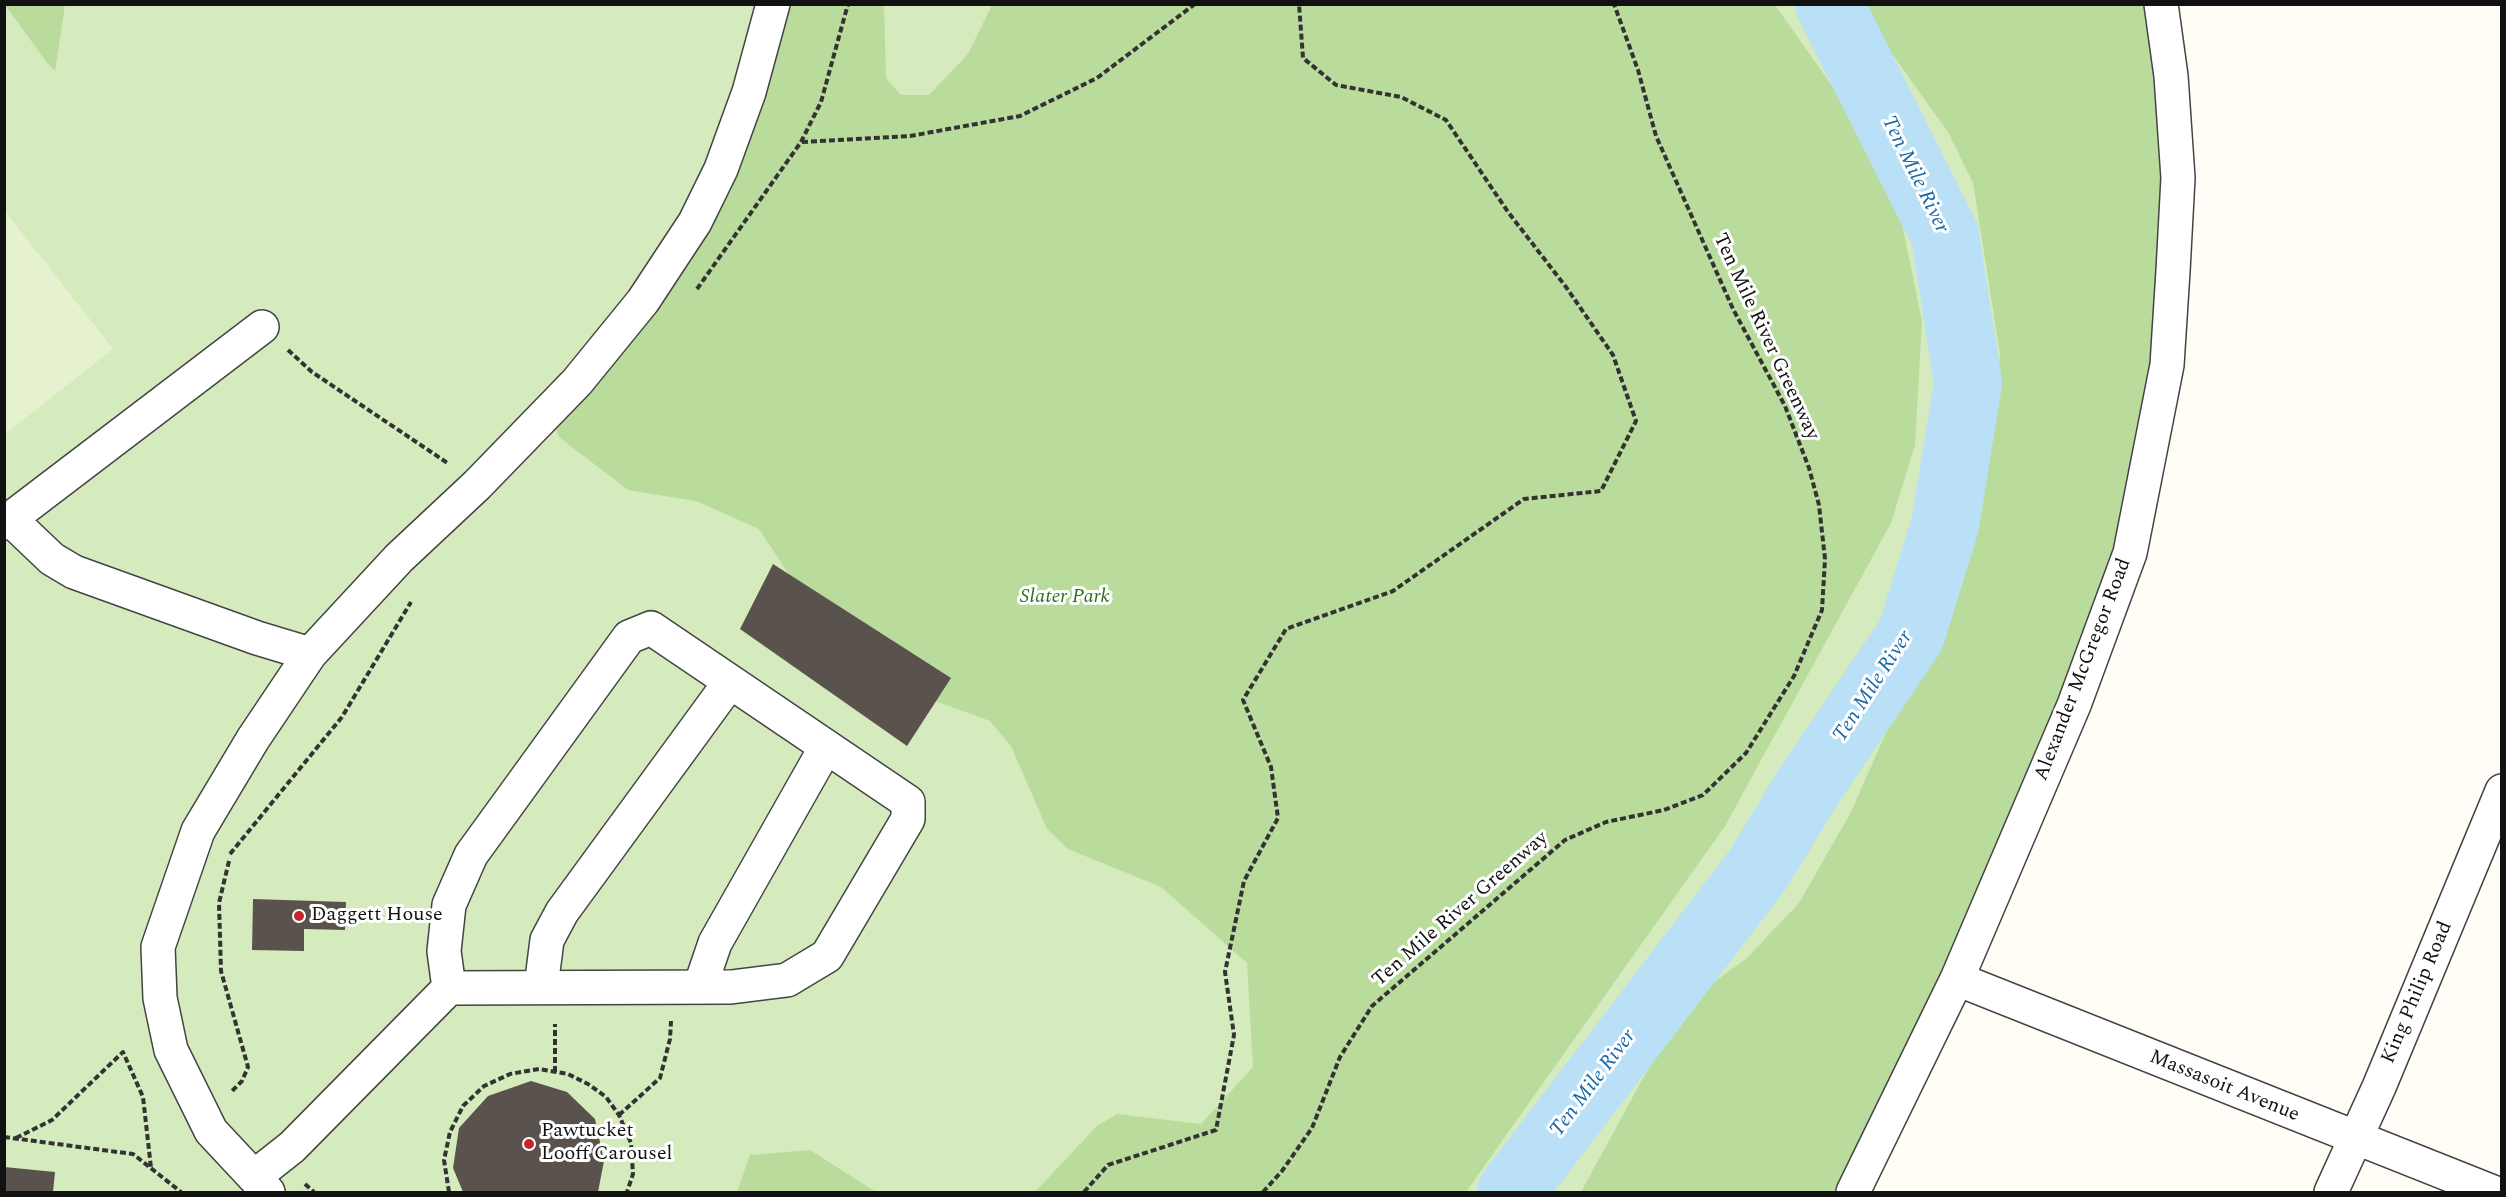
<!DOCTYPE html>
<style>
body{margin:0}
#map{position:relative;width:2506px;height:1197px;overflow:hidden;background:#fffdf5;font-family:Spectral,serif}
canvas{display:block}
.frame{position:absolute;inset:0;border:6px solid #111;pointer-events:none}
</style>
<div id="map">
<canvas width="2506" height="1197"></canvas>
<div class="frame"></div>
</div>
<script>
const ctx = document.querySelector('canvas').getContext('2d');
ctx.lineJoin = 'round';
function fill(path, color) { ctx.fillStyle = color; ctx.fill(path, 'evenodd'); }
const poly = rows => new Path2D(rows.map(r => 'M' + r).join(''));
function stroke(path, color, width, dash) { ctx.strokeStyle = color; ctx.lineWidth = width; ctx.lineCap = dash ? 'butt' : 'round'; ctx.setLineDash(dash || []); ctx.stroke(path); }
function write(font, color, halo, rows, align = 'center') {
  ctx.font = font + ' Spectral,serif'; ctx.lineWidth = 6; ctx.setLineDash([]); ctx.textBaseline = 'middle'; ctx.strokeStyle = halo; ctx.fillStyle = color; for (const [text, x, y, turn = 0] of rows) {
    ctx.save(); ctx.translate(x, y); ctx.rotate((+turn || 0) * Math.PI / 180); ctx.textAlign = isNaN(turn) ? turn : align; if (halo) ctx.strokeText(text, 0, 0); ctx.fillText(text, 0, 0); ctx.restore();
  }
}
const green = poly([
 [5,5,2110,5,1813,1192,5,1192]
]);
const forest = poly([
 [5,5,65,5,55,71,48,64],
 [785,5,884,5,886,78,901,95,929,95,968,54,992,5,1775,5,1866,134,1901,219,1922,321,1915,445,1891,523,1725,826,1466,1192,1035,1192,1097,1126,1117,1114,1201,1124,1253,1067,1247,963,1161,887,1068,849,1047,829,1011,746,990,721,919,695,803,596,759,529,696,501,628,490,559,437,555,428,684,271,732,189,784,19],
 [1857,5,2159,5,2167,46,2151,460,1868,1192,1581,1192,1683,1005,1747,958,1799,903,1850,814,1937,617,1990,450,2000,354,1973,183,1948,132],
 [810,1150,876,1192,737,1192,750,1155]
]);
const pitch = poly([
 [5,211,113,349,5,434,4,434]
]);
const river = poly([
 [1511,1192,1759,868,1810,784,1911,635,1945,525,1968,383,1945,235,1829,4]
]);
const building = poly([
 [773,564,951,678,907,746,740,629],
 [253,899,346,902,345,930,304,929,304,951,252,950],
 [531,1081,567,1092,595,1119,604,1161,598,1192,463,1192,453,1168,459,1128,488,1096],
 [4,1167,55,1172,53,1192,4,1192]
]);
const path = poly([
 [802,142,910,136,1020,116,1097,78,1195,4],
 [697,289,801,142,821,102,848,4],
 [288,350,312,372,449,464],
 [230,854,342,717,411,602],
 [229,861,219,903,221,971,248,1067,242,1081,231,1092],
 [555,1072,555,1024],
 [619,1115,660,1078,670,1039,671,1021],
 [4,1137,133,1154,181,1192],
 [16,1138,52,1120,123,1052,143,1097,151,1168],
 [305,1184,314,1192],
 [449,1192,444,1160,450,1132,463,1106,484,1086,510,1074,539,1069,568,1074,588,1084,606,1097,619,1115,631,1143,633,1174,627,1192],
 [1084,1192,1108,1165,1216,1130,1234,1035,1225,972,1244,881,1278,818,1271,767,1243,700,1286,629,1393,591,1524,499,1601,491,1636,421,1613,355,1566,287,1508,212,1446,120,1401,97,1336,85,1303,58,1299,4],
 [1263,1192,1282,1171,1312,1128,1340,1057,1372,1006,1565,840,1606,822,1664,810,1703,795,1746,753,1794,676,1822,610,1825,559,1819,505,1809,468,1785,406,1733,309,1656,136,1638,70,1614,4]
]);
const minor = poly([
 [10,519,262,327],
 [4,523,10,519,52,559,74,572,257,638,310,654],
 [1957,979,2493,1192],
 [541,987,547,940,562,912,730,682],
 [700,987,715,943,826,747],
 [254,1177,292,1147,449,988,731,987,787,980,827,956,908,819,908,802,651,628,629,637,471,855,449,905,444,951,449,988],
 [268,1192,211,1131,171,1050,160,998,158,947,198,831,253,739,310,654,399,558,477,485,577,382,643,301,695,222,721,169,749,92,773,4],
 [1853,1192,1957,979,2074,705,2130,553,2167,365,2173,271,2178,178,2171,76,2161,4],
 [2331,1192,2379,1087,2502,791]
]);
const markers = [
 [299,916,6,"#c4262e"],
 [529,1144,6,"#c4262e"]
];
const streetNames = [
 ["Ten Mile River Greenway",1765,337,65],
 ["Alexander McGregor Road",2084,670,-69],
 ["Ten Mile River Greenway",1461,910,-41],
 ["King Philip Road",2418,993,-67],
 ["Massasoit Avenue",2224,1087,22]
];
const parkNames = [
 ["Slater Park",1065,598]
];
const poiNames = [
 ["Daggett House",311,916],
 ["Pawtucket",541,1132],
 ["Looff Carousel",541,1155]
];
const waterNames = [
 ["Ten Mile River",1914,175,64],
 ["Ten Mile River",1874,687,-57],
 ["Ten Mile River",1594,1084,-53]
];
fill(green, '#d5ebbd');
fill(forest, '#b9dc9c');
fill(pitch, '#e6f2cf');
stroke(river, '#b9e0f7', 68);
fill(building, '#5a524d');
stroke(minor, '#444', 36);
stroke(path, '#333', 4, [6, 3]);
stroke(minor, '#fff', 33);
for (const [x, y, r, color] of markers) { const dot = new Path2D(); dot.arc(x, y, r, 0, 2 * Math.PI); ctx.fillStyle = color; ctx.fill(dot); stroke(dot, '#fff', 2); }
write('20px', '#111', '#fff', streetNames);
write('italic 20px', '#2f6b1f', '#fff', parkNames);
write('20px', '#111', '#fff', poiNames, 'left');
write('italic 21px', '#1768a6', '#fff', waterNames);
</script>
